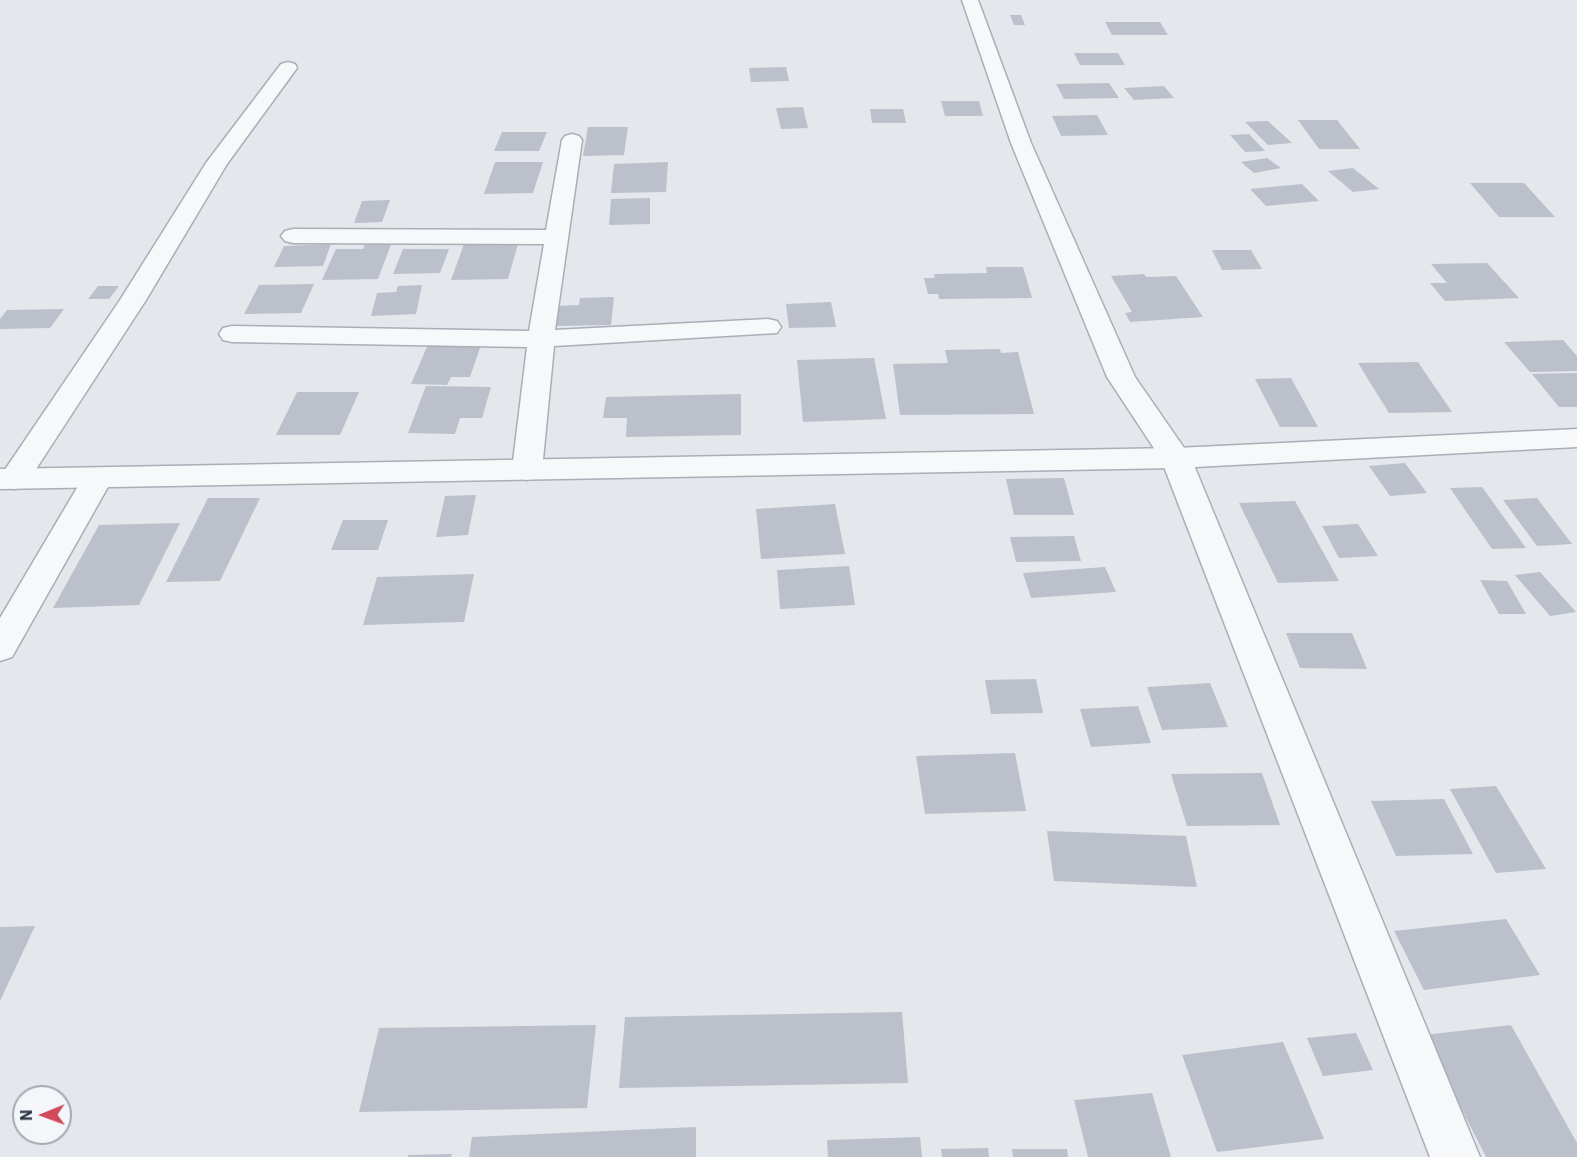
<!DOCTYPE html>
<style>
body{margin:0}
#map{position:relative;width:1577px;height:1157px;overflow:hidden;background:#e4e7ec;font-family:"IBM Plex Sans",sans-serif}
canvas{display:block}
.north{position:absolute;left:12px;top:1085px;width:60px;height:60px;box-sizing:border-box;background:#f4f6f9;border:2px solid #a4a8b1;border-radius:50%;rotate:269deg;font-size:16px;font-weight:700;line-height:24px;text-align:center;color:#2b3445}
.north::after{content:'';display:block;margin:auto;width:21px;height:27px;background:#d1495b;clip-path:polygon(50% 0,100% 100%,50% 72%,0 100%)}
</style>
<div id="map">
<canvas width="1577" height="1157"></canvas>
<div class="north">N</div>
</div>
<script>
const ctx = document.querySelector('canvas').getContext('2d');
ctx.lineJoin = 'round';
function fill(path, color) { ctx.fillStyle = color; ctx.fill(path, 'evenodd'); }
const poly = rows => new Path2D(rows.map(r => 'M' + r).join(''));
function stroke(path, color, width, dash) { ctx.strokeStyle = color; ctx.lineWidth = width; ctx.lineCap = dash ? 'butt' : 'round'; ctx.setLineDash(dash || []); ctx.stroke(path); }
const building = poly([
 [1010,15,1021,15,1025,25,1014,25],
 [1105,22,1160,22,1168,35,1112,35],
 [1074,53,1118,53,1125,65,1080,65],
 [786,67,789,81,751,82,749,68],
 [1109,83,1119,98,1064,99,1056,84],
 [1164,86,1174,98,1134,100,1124,88],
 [941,101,979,101,983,116,945,116],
 [803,107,808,128,781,129,776,108],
 [870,109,903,109,906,123,872,123],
 [1097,115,1108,135,1061,136,1052,116],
 [1298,120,1337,120,1360,149,1319,149],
 [1268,121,1292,143,1268,145,1245,122],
 [588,127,628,127,624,155,583,156],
 [502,132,547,132,539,151,494,151],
 [1249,134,1265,151,1245,152,1230,135],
 [1267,158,1281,168,1254,173,1241,162],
 [495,162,543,162,533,193,484,194],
 [668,162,666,192,611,193,614,164],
 [1353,168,1379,189,1353,192,1328,171],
 [1470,183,1524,183,1555,217,1499,217],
 [1302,184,1319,201,1266,206,1250,189],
 [650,198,650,224,609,225,611,199],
 [390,200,382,222,354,223,362,201],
 [393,239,378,279,322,280,336,249,363,249,367,240],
 [331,244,323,266,274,267,284,246],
 [464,244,518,244,508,279,451,280],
 [403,249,449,249,440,273,393,274],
 [1212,250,1251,250,1262,269,1222,270],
 [1487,263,1519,298,1445,301,1430,283,1447,283,1431,264],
 [986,267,1023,267,1032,298,939,299,938,294,928,294,924,278,935,278,934,274,987,273],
 [1144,274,1146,277,1176,276,1203,317,1130,322,1125,313,1132,312,1111,276],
 [314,284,301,313,244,314,259,285],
 [422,285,416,314,371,316,377,293,396,292,398,286],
 [98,286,119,286,109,299,88,299],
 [614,297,611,325,555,326,559,306,579,305,580,298],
 [831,302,836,327,789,328,786,304],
 [64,309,50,328,0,329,0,319,7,310],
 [1563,340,1577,356,1577,371,1530,372,1504,342],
 [429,342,482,342,470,377,451,377,447,385,411,384],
 [1000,349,1001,353,1018,352,1034,414,900,415,893,364,948,363,945,350],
 [874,358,886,419,803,422,797,360],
 [1418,362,1452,412,1389,413,1358,363],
 [1577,373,1577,407,1559,407,1532,374],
 [1291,378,1318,427,1280,427,1255,379],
 [426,386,491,387,482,418,460,418,455,434,408,433],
 [297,392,359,392,340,435,276,435],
 [741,394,741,435,626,437,627,418,603,418,606,397],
 [1405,463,1427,493,1390,496,1369,466],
 [1064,478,1074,515,1014,515,1006,479],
 [1482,487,1526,548,1492,549,1450,488],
 [476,495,468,535,436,537,445,496],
 [208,498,260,498,220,581,166,582],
 [1537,498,1572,544,1537,546,1503,500],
 [1295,501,1339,581,1278,583,1239,503],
 [835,504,845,554,761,559,756,509],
 [343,520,388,520,378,550,331,550],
 [180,523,139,605,53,608,99,525],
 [1358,524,1378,556,1339,558,1322,526],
 [1074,536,1081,561,1016,562,1010,537],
 [849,566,855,605,780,609,777,570],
 [1105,567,1116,592,1031,598,1023,573],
 [1540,572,1576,612,1550,616,1515,575],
 [474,574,464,622,363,625,377,577],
 [1480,580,1507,581,1526,614,1499,614],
 [1286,633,1352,633,1367,669,1300,668],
 [1036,679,1043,713,991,714,985,680],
 [1210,683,1228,727,1162,730,1147,687],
 [1138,706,1151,743,1091,747,1080,709],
 [1015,753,1026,811,925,814,916,756],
 [1262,773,1280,825,1187,826,1171,774],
 [1496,786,1546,869,1496,873,1450,789],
 [1444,799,1473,854,1396,856,1371,801],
 [1047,831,1186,836,1197,887,1054,881],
 [1506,919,1540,975,1424,990,1394,931],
 [35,926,0,1001,0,927],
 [902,1012,908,1083,619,1088,625,1017],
 [596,1025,587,1108,359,1112,379,1028],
 [1511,1025,1577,1143,1577,1157,1486,1157,1424,1035],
 [1356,1033,1373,1070,1323,1076,1307,1038],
 [1283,1042,1324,1139,1217,1152,1182,1055],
 [1152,1093,1171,1157,1088,1157,1074,1100],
 [696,1127,696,1157,469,1157,472,1137],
 [920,1137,922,1157,828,1157,827,1140],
 [988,1148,989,1157,942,1157,941,1149],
 [1012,1149,1067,1149,1068,1157,1013,1157],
 [452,1154,451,1157,408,1157,408,1155]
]);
const minor = poly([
 [962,0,978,0,1031,143,1135,377,1191,458,1480,1157,1430,1157,1161,459,1107,377,1011,143,962,0],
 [288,62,295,64,297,68,227,164,146,300,25,486,14,489,3,486,0,477,120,300,206,163,281,64,288,62],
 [572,134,579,136,582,140,555,330,768,319,777,321,781,327,777,333,554,346,542,470,538,477,527,480,516,477,512,470,527,347,232,342,223,340,219,334,223,328,232,326,529,331,544,244,293,243,285,241,281,236,285,231,293,229,546,230,562,140,565,136,572,134],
 [98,468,109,471,113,478,12,657,0,661,0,618,87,471,98,468]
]);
const tertiary = poly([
 [1577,429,1577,447,1176,468,0,489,0,469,1176,448,1577,429]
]);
fill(building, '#bbc0ca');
stroke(minor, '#a9aeb7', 3);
stroke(tertiary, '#a9aeb7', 3);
fill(minor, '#f7f8fa');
fill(tertiary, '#f7f8fa');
</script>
